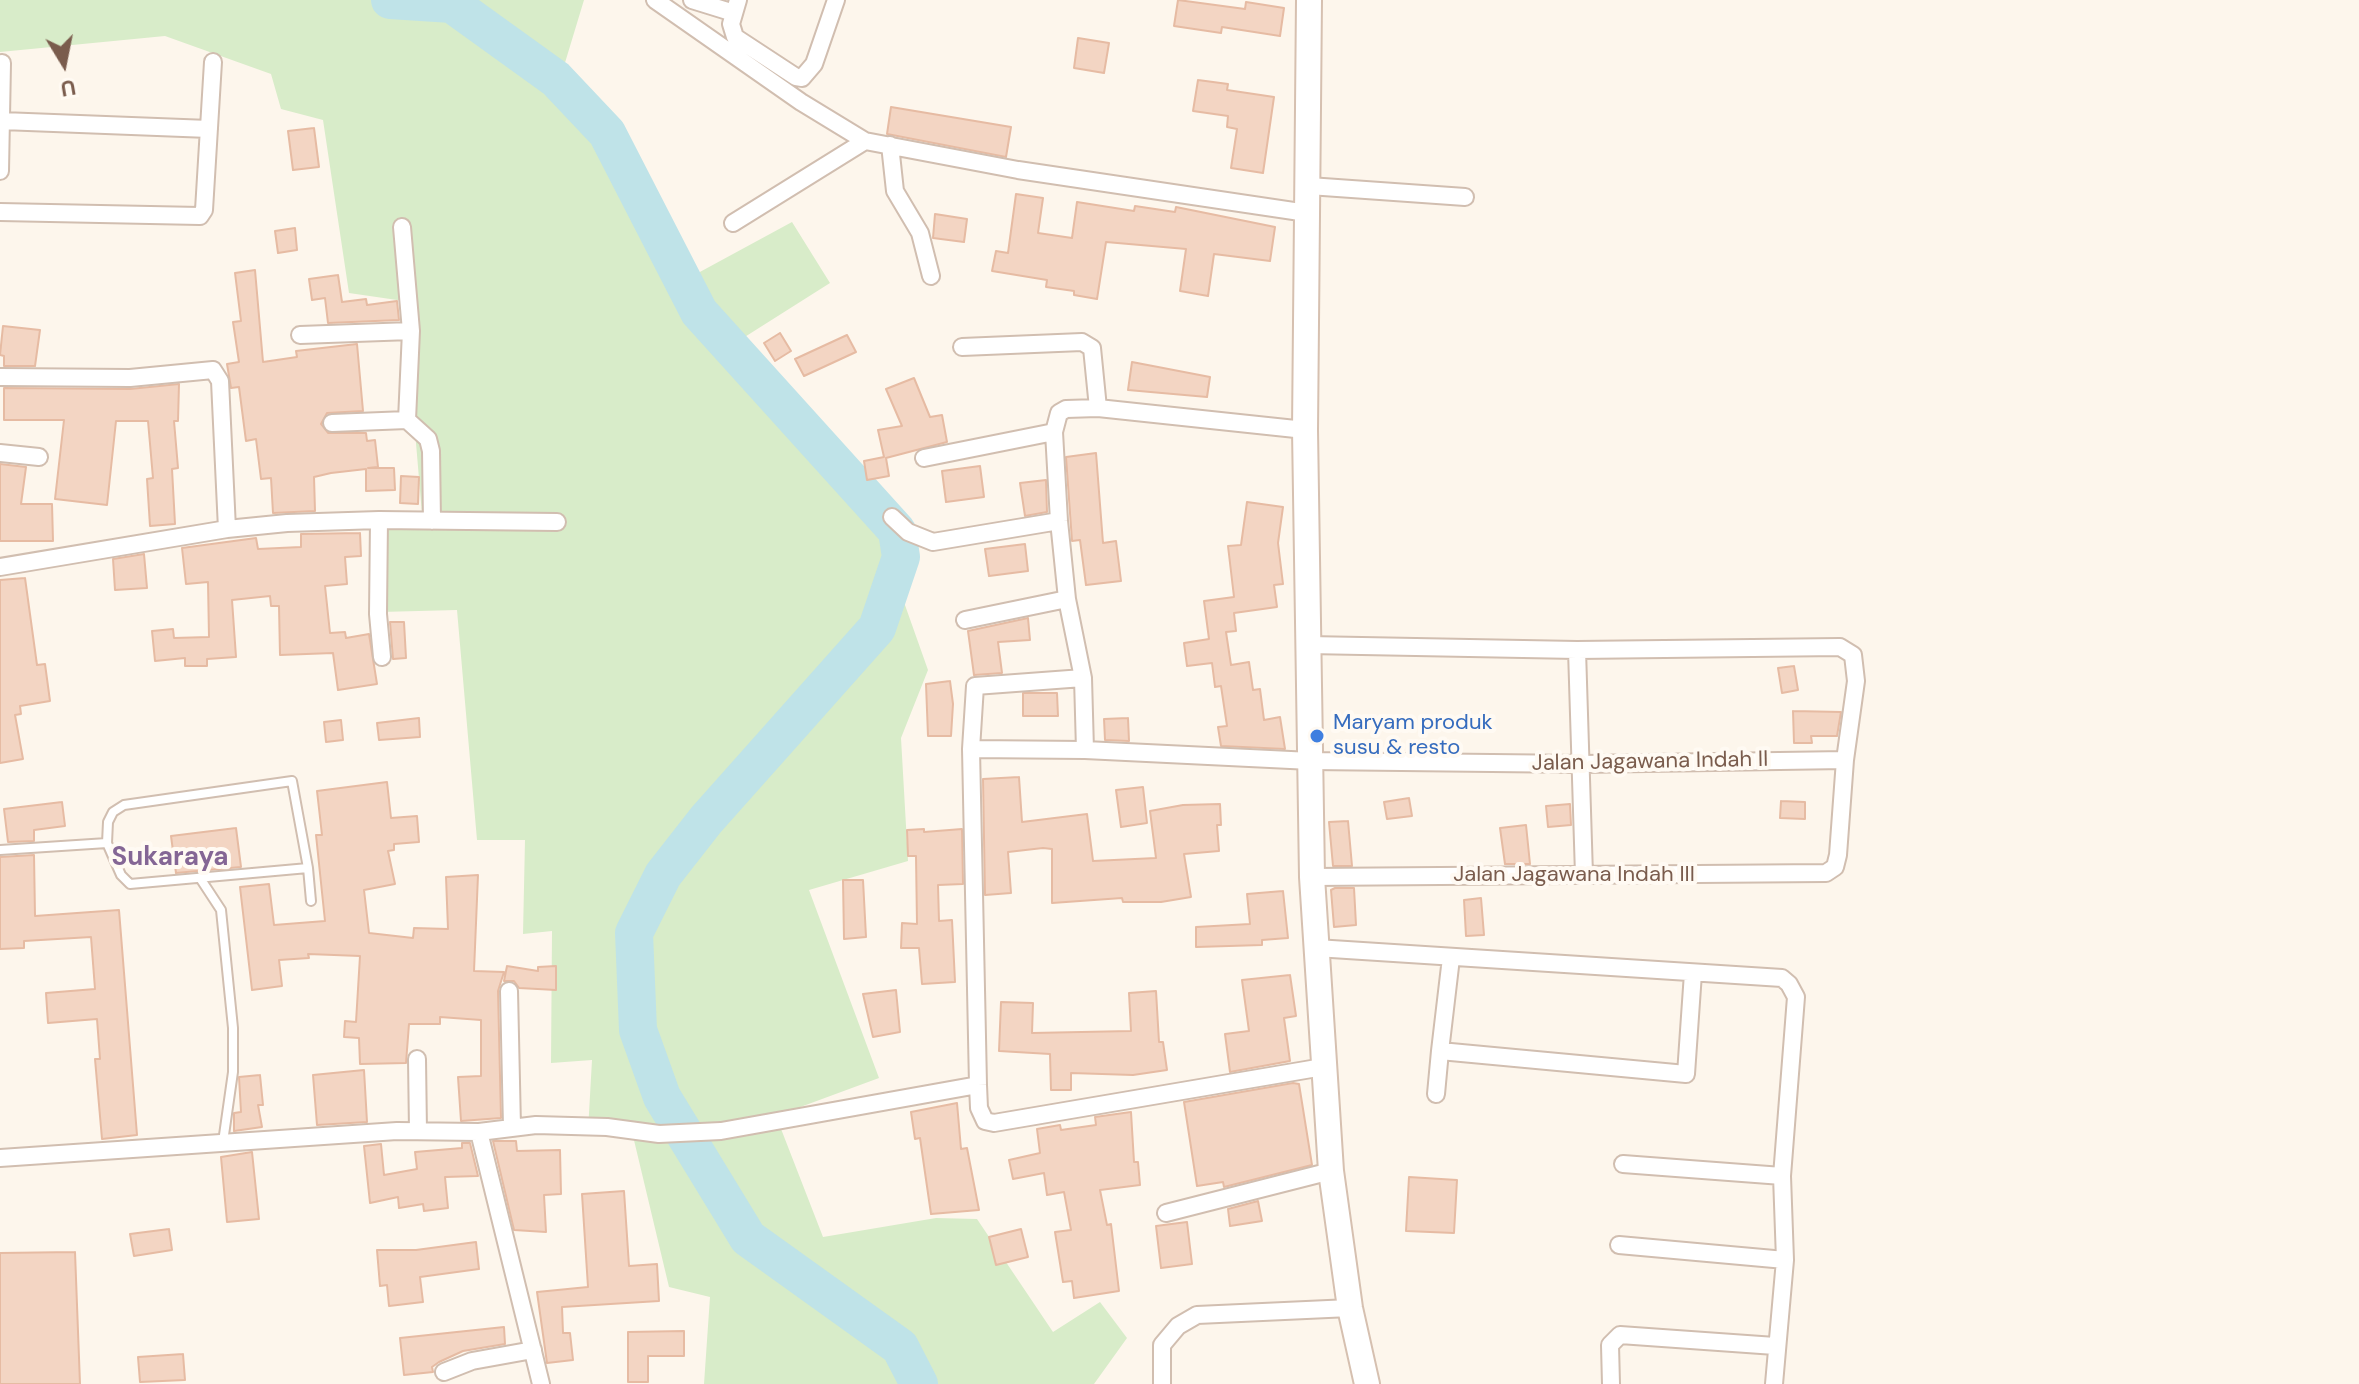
<!DOCTYPE html>
<style>
body{margin:0}
#map{position:relative;width:2359px;height:1384px;overflow:hidden;background:#fdf6ec;font-family:"DM Sans",sans-serif}
canvas{display:block}
.north{position:absolute;left:24px;top:24px;width:80px;height:80px;-webkit-text-stroke:6px #fffaf3;paint-order:stroke;rotate:170deg;font-size:22px;font-weight:700;line-height:32px;text-align:center;color:#7a5c4d}
.north::after{content:'';display:block;margin:auto;width:28px;height:36px;background:#7a5c4d;clip-path:polygon(50% 0,100% 100%,50% 72%,0 100%)}
</style>
<div id="map">
<canvas width="2359" height="1384"></canvas>
<div class="north">U</div>
</div>
<script>
const ctx = document.querySelector('canvas').getContext('2d');
ctx.lineJoin = 'round';
function fill(path, color) { ctx.fillStyle = color; ctx.fill(path, 'evenodd'); }
const poly = rows => new Path2D(rows.map(r => 'M' + r).join(''));
function stroke(path, color, width, dash) { ctx.strokeStyle = color; ctx.lineWidth = width; ctx.lineCap = dash ? 'butt' : 'round'; ctx.setLineDash(dash || []); ctx.stroke(path); }
function write(font, color, halo, rows, align = 'center') {
  ctx.font = font + ' "DM Sans",sans-serif'; ctx.lineWidth = 8; ctx.setLineDash([]); ctx.textBaseline = 'middle'; ctx.strokeStyle = halo; ctx.fillStyle = color; for (const [text, x, y, turn = 0] of rows) {
    ctx.save(); ctx.translate(x, y); ctx.rotate((+turn || 0) * Math.PI / 180); ctx.textAlign = isNaN(turn) ? turn : align; if (halo) ctx.strokeText(text, 0, 0); ctx.fillText(text, 0, 0); ctx.restore();
  }
}
const green = poly([
 [0,0,584,0,564,66,654,213,674,286,792,222,830,283,721,352,800,430,861,481,928,670,901,738,908,861,809,890,879,1078,776,1116,823,1237,936,1218,977,1219,1053,1332,1100,1302,1127,1338,1094,1384,704,1384,710,1297,669,1287,633,1136,588,1131,592,1060,551,1063,552,931,523,934,525,840,477,840,457,610,380,612,379,529,423,526,404,301,349,293,323,120,281,109,271,74,165,36,0,52]
]);
const river = poly([
 [390,0,452,4,556,79,607,133,699,312,897,531,901,557,877,628,706,820,663,875,634,933,638,1030,662,1097,748,1238,900,1347,919,1384]
]);
const building = poly([
 [1178,0,1245,9,1246,2,1284,8,1280,36,1222,27,1221,33,1174,26,1178,0],
 [1078,38,1109,43,1104,73,1074,68,1078,38],
 [1198,80,1228,84,1227,90,1274,97,1263,173,1231,168,1237,129,1227,127,1228,116,1193,111,1198,80],
 [891,107,1011,127,1006,157,887,134,891,107],
 [314,128,319,167,293,170,288,131,314,128],
 [1016,194,1043,198,1038,233,1072,238,1077,202,1134,211,1135,206,1175,212,1176,207,1275,227,1270,261,1214,254,1208,296,1180,291,1186,249,1106,242,1097,299,1074,295,1074,291,1046,287,1047,280,992,271,996,251,1008,253,1016,194],
 [935,214,967,219,964,242,933,238,935,214],
 [295,228,297,250,278,253,275,231,295,228],
 [255,270,263,362,297,357,296,351,357,344,363,411,327,413,321,424,328,433,366,433,367,441,375,440,378,467,368,468,394,468,395,490,366,491,366,469,331,473,314,477,315,511,273,513,271,478,261,479,256,439,246,441,239,387,231,388,227,364,239,362,233,322,241,321,235,273,255,270],
 [338,275,342,302,366,299,367,305,397,301,399,320,328,323,325,298,312,300,309,279,338,275],
 [3,326,40,330,35,366,4,366,4,356,0,355,3,326],
 [780,333,791,351,775,361,764,343,780,333],
 [847,335,856,352,804,376,795,359,847,335],
 [1132,362,1210,377,1207,397,1128,390,1132,362],
 [914,378,930,417,942,415,947,442,886,458,889,476,867,480,864,461,884,457,878,430,902,426,886,389,914,378],
 [179,384,178,421,174,421,178,468,172,469,175,524,150,526,147,479,153,478,148,421,116,421,107,505,55,499,64,420,4,420,4,388,130,389,179,384],
 [1096,453,1103,543,1116,541,1121,581,1086,585,1080,540,1072,541,1066,457,1096,453],
 [0,464,26,467,21,504,52,504,53,541,0,541,0,464],
 [980,466,984,497,946,502,942,471,980,466],
 [401,476,419,477,418,504,400,503,401,476],
 [1046,480,1047,512,1025,516,1020,483,1046,480],
 [1247,502,1283,507,1278,543,1283,584,1274,585,1277,607,1234,613,1236,631,1226,632,1231,665,1249,662,1253,690,1260,689,1264,720,1280,717,1285,749,1221,746,1218,727,1227,726,1221,686,1215,687,1212,663,1187,666,1184,643,1209,639,1204,601,1234,597,1228,546,1241,545,1247,502],
 [360,533,361,556,345,557,347,584,325,586,330,633,345,632,346,638,369,634,377,684,338,690,333,653,280,655,279,606,271,606,270,596,232,600,236,657,207,659,207,666,185,666,185,658,155,661,152,631,173,629,174,638,209,637,208,582,186,584,182,548,256,538,258,549,301,547,301,534,360,533],
 [1025,544,1028,571,989,576,985,549,1025,544],
 [144,554,147,588,115,590,113,559,144,554],
 [25,578,37,665,45,664,50,701,20,706,21,714,15,715,23,759,0,763,0,580,25,578],
 [1028,618,1030,640,998,642,1002,673,974,675,968,631,1028,618],
 [390,622,404,622,406,658,393,659,390,622],
 [1794,666,1798,690,1782,693,1778,668,1794,666],
 [950,681,953,704,951,736,928,736,926,684,950,681],
 [1023,693,1057,693,1058,716,1023,716,1023,693],
 [1793,711,1841,712,1837,736,1811,736,1812,743,1794,743,1793,711],
 [419,718,420,737,379,740,377,723,419,718],
 [1128,718,1129,741,1105,740,1104,719,1128,718],
 [341,720,343,740,326,742,324,722,341,720],
 [1019,777,1022,822,1087,814,1093,861,1156,858,1150,811,1183,805,1220,804,1221,825,1217,825,1219,851,1184,854,1191,897,1161,902,1123,902,1122,898,1052,903,1052,849,1043,848,1008,852,1011,893,985,895,983,779,1019,777],
 [387,782,391,818,417,816,419,842,394,844,394,850,388,851,395,884,364,890,369,933,413,938,414,928,448,929,446,877,478,875,474,971,504,972,498,991,501,1118,461,1121,458,1077,481,1076,481,1020,440,1017,440,1024,409,1024,406,1063,360,1064,359,1038,344,1037,345,1021,356,1022,360,956,308,954,309,958,279,960,282,986,252,990,240,887,269,884,274,925,325,921,316,835,322,835,317,791,387,782],
 [1143,787,1147,823,1121,827,1116,790,1143,787],
 [1409,798,1412,816,1387,819,1384,802,1409,798],
 [1781,801,1805,802,1805,819,1780,818,1781,801],
 [62,802,65,826,34,830,34,841,8,842,4,809,62,802],
 [1570,804,1571,825,1548,827,1546,806,1570,804],
 [1348,821,1352,866,1333,866,1329,822,1348,821],
 [1526,825,1530,864,1505,864,1500,828,1526,825],
 [236,828,241,867,176,873,171,836,236,828],
 [924,829,924,832,962,829,963,884,938,885,939,921,952,920,955,982,922,984,919,948,901,948,902,923,917,924,916,856,908,856,907,830,924,829],
 [34,855,35,916,119,910,137,1135,102,1139,95,1059,100,1059,97,1019,48,1023,46,993,95,989,91,937,24,941,24,948,0,949,0,857,34,855],
 [843,880,863,880,866,937,844,939,843,880],
 [1335,888,1354,888,1356,925,1334,927,1331,890,1335,888],
 [1283,891,1288,938,1262,940,1262,945,1196,947,1196,927,1250,924,1247,894,1283,891],
 [1481,898,1484,935,1466,936,1464,900,1481,898],
 [507,966,538,971,538,967,556,966,556,990,519,988,514,981,504,981,507,966],
 [1290,975,1296,1016,1284,1018,1290,1061,1230,1072,1225,1034,1249,1031,1242,980,1290,975],
 [896,990,900,1032,873,1037,863,994,896,990],
 [1156,991,1159,1042,1163,1042,1167,1070,1133,1075,1071,1073,1071,1090,1051,1090,1050,1054,999,1051,1001,1002,1033,1003,1032,1033,1131,1031,1129,993,1156,991],
 [364,1070,367,1122,317,1125,313,1075,364,1070],
 [260,1075,263,1105,258,1105,262,1127,234,1131,234,1113,241,1112,239,1077,260,1075],
 [1293,1083,1299,1084,1312,1165,1224,1187,1223,1182,1197,1186,1184,1102,1293,1083],
 [957,1103,961,1149,967,1148,979,1210,931,1214,920,1138,915,1139,911,1112,957,1103],
 [1131,1112,1134,1162,1138,1162,1140,1185,1100,1190,1107,1225,1111,1224,1119,1291,1074,1298,1072,1281,1063,1282,1055,1232,1071,1230,1064,1192,1047,1195,1044,1173,1013,1179,1009,1160,1040,1153,1037,1129,1060,1125,1061,1130,1096,1125,1095,1117,1131,1112],
 [493,1141,516,1141,517,1151,560,1150,561,1194,544,1195,546,1232,514,1230,493,1141],
 [462,1143,470,1143,478,1176,445,1177,448,1208,424,1211,423,1204,399,1208,398,1197,370,1203,364,1146,381,1144,384,1175,417,1169,415,1152,462,1148,462,1143],
 [252,1152,259,1219,227,1222,221,1157,252,1152],
 [1409,1177,1457,1180,1454,1233,1406,1231,1409,1177],
 [624,1191,629,1266,657,1264,659,1301,562,1307,563,1333,570,1333,573,1360,547,1363,537,1292,588,1287,582,1194,624,1191],
 [1258,1201,1262,1221,1230,1226,1228,1209,1258,1201],
 [1187,1222,1192,1264,1161,1268,1156,1226,1187,1222],
 [169,1229,172,1250,134,1256,130,1234,169,1229],
 [1021,1229,1028,1257,996,1265,989,1237,1021,1229],
 [476,1242,479,1269,420,1277,423,1302,389,1306,387,1285,380,1286,377,1250,416,1250,476,1242],
 [75,1252,80,1384,0,1384,0,1253,75,1252],
 [504,1327,505,1344,463,1351,439,1362,432,1367,433,1372,404,1375,400,1338,504,1327],
 [684,1331,684,1356,648,1356,648,1382,628,1382,628,1332,684,1331],
 [183,1354,185,1380,140,1382,138,1357,183,1354]
]);
const lane = poly([
 [0,850,107,843,121,875,130,884,308,868,292,781,124,805,113,812,108,822,107,843],
 [308,868,311,901],
 [200,878,221,910,233,1028,233,1072,223,1142]
]);
const street = poly([
 [655,0,801,102,865,141,1018,170,1307,213],
 [692,0,734,13],
 [738,0,731,24,735,37,796,77,802,78,814,64,836,0],
 [2,121,209,129],
 [890,145,895,191,920,233,931,276],
 [0,171,2,63],
 [1309,186,1465,197],
 [0,212,200,216,204,210,213,62],
 [733,223,865,141],
 [402,227,411,331],
 [300,335,411,331,407,420,428,439,431,451,432,521],
 [962,347,1082,342,1092,348,1098,408],
 [0,377,130,378,213,370,220,381,227,529],
 [332,423,407,420],
 [0,453,39,457],
 [924,458,1054,432],
 [892,517,908,532,933,542,1059,521],
 [379,520,378,614,382,657],
 [0,567,227,529,287,523,379,520,557,522],
 [965,620,1067,599],
 [1308,645,1577,650,1840,647,1853,655,1856,681,1845,760,1838,855,1835,867,1826,873,1312,877],
 [1577,650,1584,875],
 [971,749,975,686,1083,678],
 [1085,750,1083,678,1067,599,1059,521,1054,432,1059,413,1066,409,1098,408,1305,430],
 [1316,948,1782,978,1789,984,1796,997,1782,1176,1785,1260,1774,1384],
 [509,991,512,1127],
 [1440,1051,1451,958],
 [417,1059,418,1131],
 [1323,1067,994,1123,985,1121,979,1108,978,1085,971,749,1085,750,1311,761,1582,764,1845,760],
 [1436,1094,1440,1051,1686,1074,1693,973],
 [479,1132,536,1125,607,1127,659,1134,721,1131,978,1085],
 [0,1158,397,1131,479,1132,541,1384],
 [1623,1164,1782,1176],
 [1166,1213,1331,1171],
 [1619,1245,1785,1260],
 [444,1372,472,1361,533,1350],
 [1162,1384,1162,1345,1178,1326,1197,1315,1350,1308],
 [1611,1384,1610,1345,1620,1335,1775,1346]
]);
const secondary = poly([
 [1309,0,1305,430,1312,877,1331,1171,1350,1308,1367,1384]
]);
const markers = [
 [1317,736,8,"#3f7fe0"]
];
const shopNames = [
 ["Maryam produk",1333,723],
 ["susu & resto",1333,748]
];
const streetNames = [
 ["Jalan Jagawana Indah II",1650,762,-1],
 ["Jalan Jagawana Indah III",1574,875]
];
const quarterNames = [
 ["Sukaraya",170,858]
];
fill(green, '#d8ecc9');
stroke(river, '#bfe3e8', 38);
fill(building, '#f3d5c3');
stroke(building, '#e6bba3', 2);
stroke(lane, '#d1beb0', 12);
stroke(street, '#d1beb0', 20);
stroke(secondary, '#d6c0b0', 28);
stroke(lane, '#fff', 8);
stroke(street, '#fff', 16);
stroke(secondary, '#fff', 24);
for (const [x, y, r, color] of markers) { const dot = new Path2D(); dot.arc(x, y, r, 0, 2 * Math.PI); ctx.fillStyle = color; ctx.fill(dot); stroke(dot, '#fffaf3', 3); }
write('22px', '#366cbe', '#fffaf3', shopNames, 'left');
write('22px', '#7a5c4d', '#fffaf3', streetNames);
write('bold 26px', '#846695', '#fffaf3', quarterNames);
</script>
